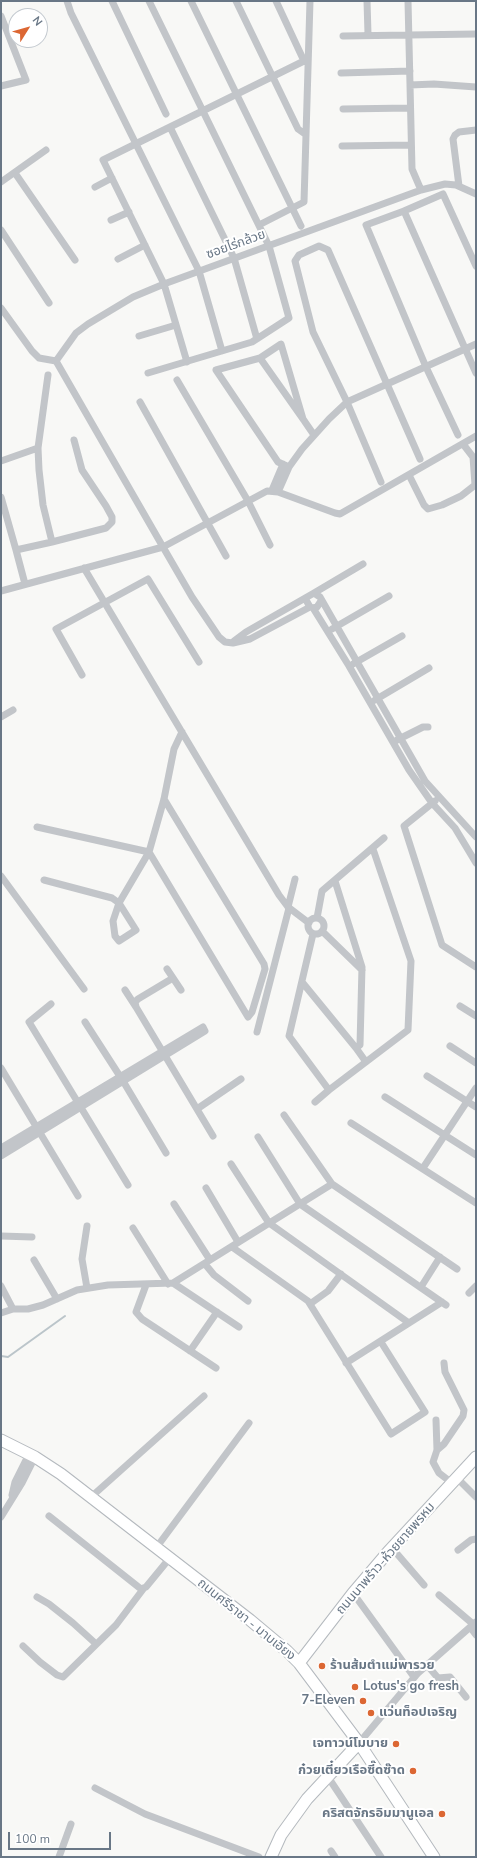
<!DOCTYPE html>
<meta charset="utf-8">
<style>
body{margin:0}
#map{position:relative;width:477px;height:1858px;overflow:hidden;background:#f8f8f6;font-family:"Nunito Sans",sans-serif}
canvas{display:block}
.frame{position:absolute;inset:0;border:2px solid #697786;pointer-events:none}
.north{position:absolute;left:8px;top:8px;width:40px;height:40px;box-sizing:border-box;background:#fff;border:1px solid #c3c9cf;border-radius:50%;rotate:53deg;font-size:11px;font-weight:700;line-height:16px;text-align:center;color:#697786}
.north::after{content:'';display:block;margin:auto;width:14px;height:18px;background:#dc6733;clip-path:polygon(50% 0,100% 100%,50% 72%,0 100%)}
.scale{position:absolute;left:8px;top:1832px;width:103px;height:18px;box-sizing:border-box;border:2px solid #697786;border-top:0;padding-left:5px;font-size:12px;line-height:14px;white-space:nowrap;color:#697786;-webkit-text-stroke:3px #fff;paint-order:stroke}
</style>
<div id="map">
<canvas width="477" height="1858"></canvas>
<div class="frame"></div>
<div class="north">N</div>
<div class="scale">100 m</div>
</div>
<script>
const ctx = document.querySelector('canvas').getContext('2d');
ctx.lineJoin = 'round';
const poly = rows => new Path2D(rows.map(r => 'M' + r).join(''));
function stroke(path, color, width, dash) { ctx.strokeStyle = color; ctx.lineWidth = width; ctx.lineCap = dash ? 'butt' : 'round'; ctx.setLineDash(dash || []); ctx.stroke(path); }
function write(font, color, halo, rows, align = 'center') {
  ctx.font = font + ' "Nunito Sans","Noto Sans Thai",sans-serif'; ctx.lineWidth = 4; ctx.setLineDash([]); ctx.textBaseline = 'middle'; ctx.strokeStyle = halo; ctx.fillStyle = color; for (const [text, x, y, turn = 0] of rows) {
    ctx.save(); ctx.translate(x, y); ctx.rotate((+turn || 0) * Math.PI / 180); ctx.textAlign = isNaN(turn) ? turn : align; if (halo) ctx.strokeText(text, 0, 0); ctx.fillText(text, 0, 0); ctx.restore();
  }
}
const stream = poly([
 [1,1356,8,1357,65,1316]
]);
const street = poly([
 [67,1,71,13,199,271,222,351],
 [112,1,166,114],
 [191,1,301,226],
 [236,1,298,129,305,134],
 [276,1,304,61],
 [367,1,368,34],
 [408,1,412,169,421,190],
 [1,16,26,80,1,86],
 [343,36,476,34],
 [341,73,410,71],
 [410,85,434,84,476,87],
 [343,109,410,108],
 [170,127,234,258,257,339],
 [342,146,411,145],
 [15,173,75,260],
 [1,182,46,150],
 [459,186,453,139,455,135,459,132,476,130],
 [95,187,112,178],
 [404,211,476,373],
 [111,220,129,212],
 [259,225,304,202,310,1],
 [1,230,49,303],
 [118,259,145,245],
 [1,308,32,351,39,358,56,361,163,547,1,591],
 [139,336,176,325],
 [260,358,216,370,278,462,289,467],
 [56,361,76,333,88,324,133,297,164,284,421,190,445,184,456,185,476,194],
 [187,362,164,284,103,160,304,61,308,62],
 [148,373,252,342,289,318,269,246,149,1],
 [177,380,248,501,270,545],
 [140,402,226,556],
 [303,419,281,344,260,358,303,419,314,435],
 [458,435,426,367,366,225,404,211,443,194,476,266],
 [1,461,38,448],
 [409,475,424,505,428,509,442,505,461,496,475,485,473,457,463,444],
 [381,482,347,402,313,332,295,261,299,255,319,246,328,250,420,459],
 [272,490,283,464],
 [278,492,289,467,302,449,329,419,347,402,476,344],
 [1,497,16,550],
 [52,542,106,528,112,522,112,517,106,506,82,470,74,440],
 [84,568,279,895,288,907,309,923],
 [25,584,16,550,52,542,43,505,39,470,38,448,48,375],
 [314,593,363,564],
 [321,601,317,607,313,608,310,607,306,600,307,597,314,593,320,597,425,781,476,837],
 [310,607,250,639,233,643,225,642,219,637,192,597,163,547,267,491,278,492,335,513,340,514,476,436],
 [313,608,349,666,409,770,432,803,455,828,476,863],
 [332,629,389,596],
 [234,641,246,632,307,597],
 [353,664,402,636],
 [82,675,56,629,148,579,199,662],
 [375,700,429,668],
 [1,717,13,710],
 [397,740,423,727,428,727],
 [435,801,404,826,442,945,476,967],
 [37,827,149,852,248,1017,252,1012,265,969,264,964,164,799],
 [1,876,84,989],
 [44,880,112,898,119,903,136,930,119,941,115,936,113,921,119,903,149,852,164,799,174,749,182,732],
 [335,881,362,967,360,1045,356,1048,366,1062],
 [288,907,295,879],
 [317,918,322,891,384,838],
 '308 926a8 8 0 1 1 16 0a8 8 0 1 1-16 0Z',
 [322,931,362,970],
 [313,934,289,1036,329,1090,315,1102],
 [167,969,181,990],
 [173,978,138,999,135,1002,136,1007,213,1136],
 [302,982,356,1048],
 [125,990,136,1007],
 [51,1004,29,1022,128,1185],
 [460,1006,476,1016],
 [85,1022,123,1081,166,1153],
 [257,1032,289,908],
 [450,1046,476,1063],
 [1,1068,78,1196],
 [427,1076,476,1107],
 [329,1090,408,1030,411,961,373,849],
 [385,1097,476,1155],
 [197,1109,241,1079],
 [284,1115,332,1184,457,1269],
 [351,1123,476,1203],
 [258,1137,300,1204,446,1305],
 [1,1148,203,1027,205,1031,1,1156],
 [231,1164,269,1223,409,1323],
 [423,1168,476,1088],
 [206,1188,238,1242],
 [174,1204,210,1260],
 [87,1226,82,1259,87,1288],
 [133,1228,168,1284],
 [1,1236,32,1237],
 [232,1247,308,1301,391,1434,425,1412,381,1342],
 [34,1260,57,1299],
 [205,1264,214,1275,248,1301],
 [173,1283,239,1327],
 [146,1285,136,1312,142,1319,216,1368],
 [1,1286,13,1309],
 [421,1287,440,1257],
 [469,1293,476,1286],
 [310,1304,328,1291,341,1274],
 [1,1313,13,1309,28,1309,43,1305,77,1290,108,1285,173,1283,332,1184],
 [190,1351,217,1312],
 [346,1363,442,1302],
 [436,1420,437,1450,433,1462,439,1473,452,1483],
 [437,1450,444,1444,463,1416,464,1410,445,1372,444,1363],
 [457,1478,476,1497],
 [12,1495,15,1482,29,1454],
 [91,1497,204,1396],
 [49,1516,141,1589,146,1587,169,1559],
 [1,1517,22,1483,35,1457],
 [156,1548,249,1423],
 [392,1548,424,1585],
 [458,1550,471,1540,476,1539],
 [353,1593,414,1677],
 [439,1595,473,1624],
 [37,1597,49,1604,73,1623,95,1643],
 [470,1627,476,1635],
 [23,1646,40,1662,57,1675,63,1677,116,1625,144,1588],
 [427,1665,438,1678,450,1677,466,1697],
 [359,1743,418,1673,476,1622],
 [328,1777,381,1857],
 [95,1788,145,1814,259,1857],
 [331,1851,335,1857],
 [59,1857,71,1824]
]);
const secondary = poly([
 [1,1440,35,1457,61,1474,250,1620,287,1651,299,1663,359,1743,434,1857],
 [299,1663,353,1593,388,1552,476,1457],
 [271,1857,281,1835,307,1799,359,1743]
]);
const markers = [
 [322,1666,4,"#dc6733"],
 [355,1687,4,"#dc6733"],
 [363,1701,4,"#dc6733"],
 [371,1713,4,"#dc6733"],
 [396,1744,4,"#dc6733"],
 [413,1771,4,"#dc6733"],
 [442,1814,4,"#dc6733"]
];
const streetNames = [
 ["ซอยไร่กล้วย",236,245,-20],
 ["ถนนนาพร้าว-ห้วยยายพรหม",386,1559,-49],
 ["ถนนศรีราชา - มาบเอียง",246,1620,39]
];
const poiNames = [
 ["ร้านส้มตำแม่พารวย",330,1666,"left"],
 ["Lotus's go fresh",363,1687,"left"],
 ["7-Eleven",355,1701],
 ["แว่นท็อปเจริญ",379,1713,"left"],
 ["เจทาวน์โมบาย",388,1744],
 ["ก๋วยเตี๋ยวเรือซี๊ดซ๊าด",405,1771],
 ["คริสตจักรอิมมานูเอล",434,1814]
];
stroke(stream, '#bbc5ca', 2);
stroke(secondary, '#b4b9be', 13);
stroke(street, '#c2c5c9', 7);
stroke(secondary, '#fff', 11);
for (const [x, y, r, color] of markers) { const dot = new Path2D(); dot.arc(x, y, r, 0, 2 * Math.PI); ctx.fillStyle = color; ctx.fill(dot); stroke(dot, '#fff', 1.5); }
write('13px', '#697786', '#fff', streetNames);
write('bold 13px', '#697786', '#fff', poiNames, 'right');
</script>
